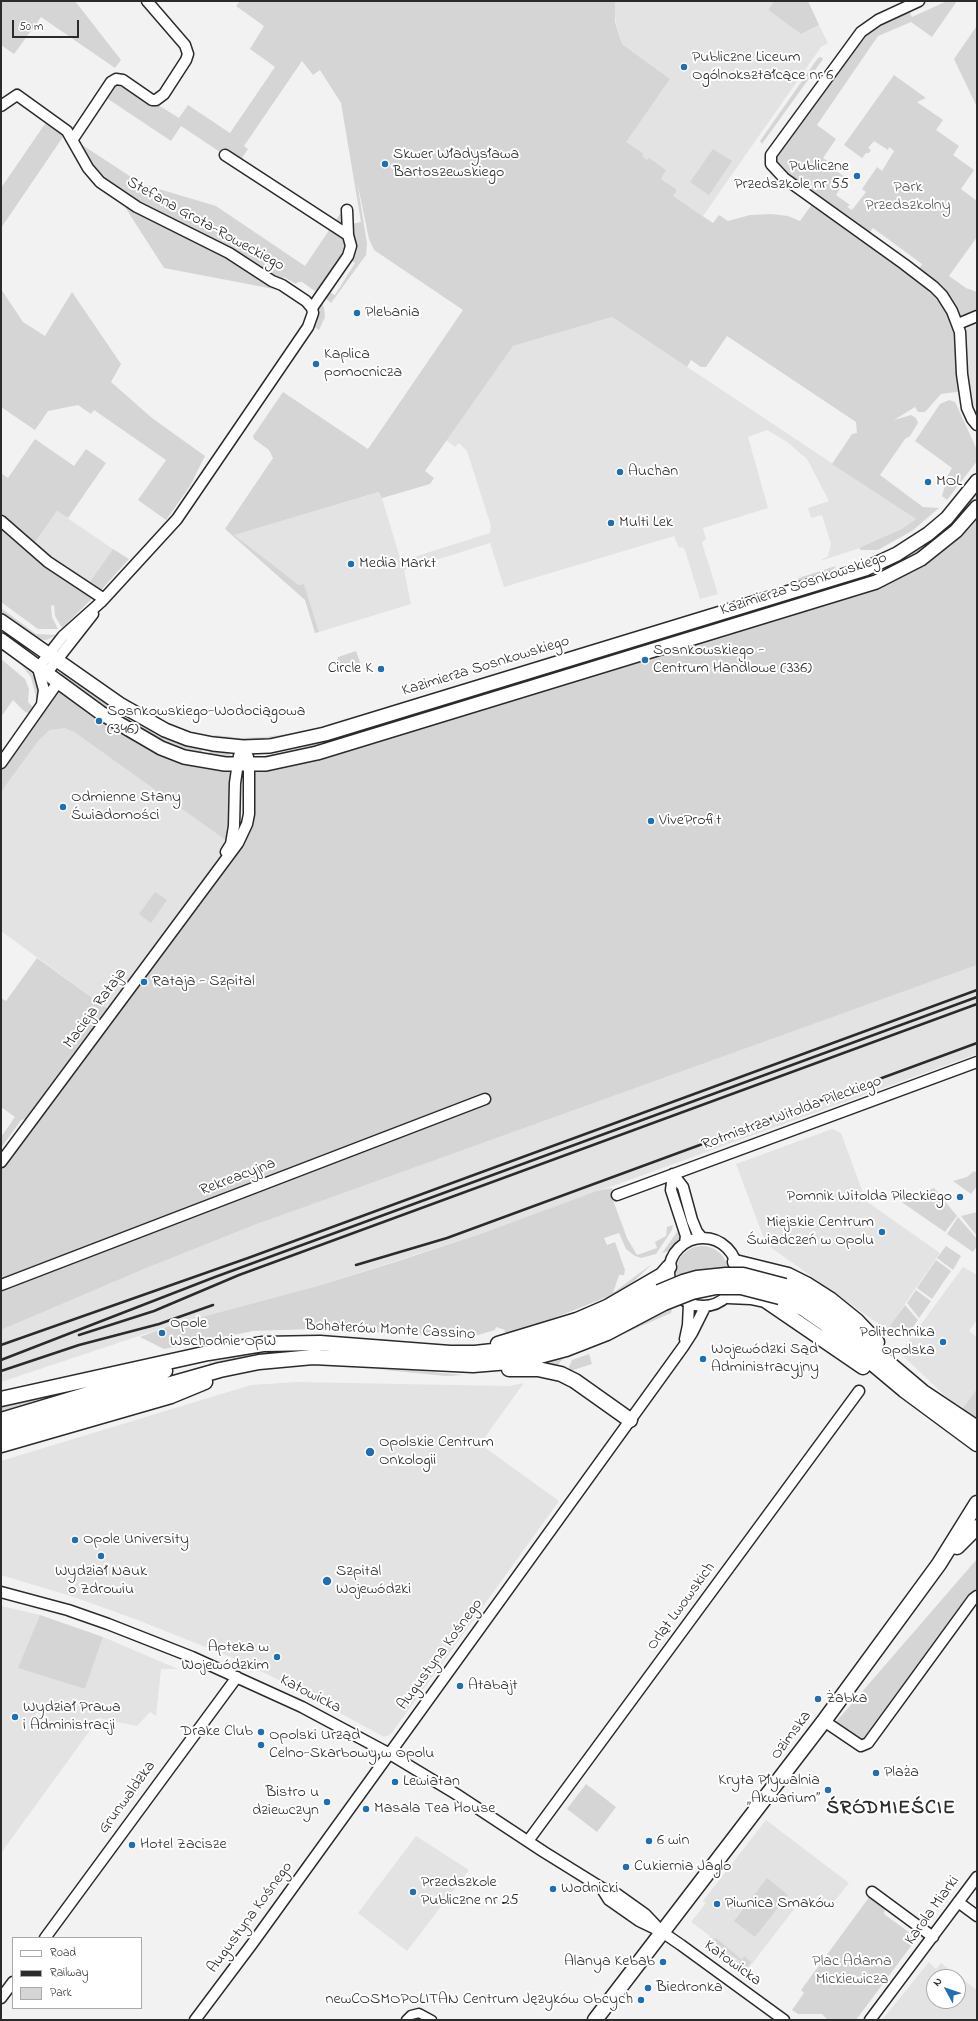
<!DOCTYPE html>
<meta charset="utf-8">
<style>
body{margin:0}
#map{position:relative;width:978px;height:2021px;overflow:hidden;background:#f2f2f2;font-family:"Indie Flower",sans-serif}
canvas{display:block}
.frame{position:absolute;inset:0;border:2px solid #2b2b2b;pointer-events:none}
.legend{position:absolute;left:12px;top:1937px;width:130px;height:72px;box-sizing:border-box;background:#fff;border:1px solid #aaa;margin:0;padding:5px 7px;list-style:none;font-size:12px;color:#2b2b2b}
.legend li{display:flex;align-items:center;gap:8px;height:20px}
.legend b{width:20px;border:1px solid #aaa}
.north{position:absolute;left:926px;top:1969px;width:40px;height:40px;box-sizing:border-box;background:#fff;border:1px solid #aaa;border-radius:50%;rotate:310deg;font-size:11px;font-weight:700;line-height:16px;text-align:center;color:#2b2b2b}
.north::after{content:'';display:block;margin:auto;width:14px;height:18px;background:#1f6fb2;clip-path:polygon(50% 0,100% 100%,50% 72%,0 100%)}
.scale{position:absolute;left:12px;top:20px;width:67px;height:18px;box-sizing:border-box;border:2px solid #2b2b2b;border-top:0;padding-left:5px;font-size:12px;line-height:14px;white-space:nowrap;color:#2b2b2b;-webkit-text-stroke:3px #fff;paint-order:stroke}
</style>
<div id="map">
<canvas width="978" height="2021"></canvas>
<div class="frame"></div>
<ul class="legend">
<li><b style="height:5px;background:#fff"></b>Road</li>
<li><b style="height:5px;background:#2b2b2b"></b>Railway</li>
<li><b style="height:11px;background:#d5d5d5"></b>Park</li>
</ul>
<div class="north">N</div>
<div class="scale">50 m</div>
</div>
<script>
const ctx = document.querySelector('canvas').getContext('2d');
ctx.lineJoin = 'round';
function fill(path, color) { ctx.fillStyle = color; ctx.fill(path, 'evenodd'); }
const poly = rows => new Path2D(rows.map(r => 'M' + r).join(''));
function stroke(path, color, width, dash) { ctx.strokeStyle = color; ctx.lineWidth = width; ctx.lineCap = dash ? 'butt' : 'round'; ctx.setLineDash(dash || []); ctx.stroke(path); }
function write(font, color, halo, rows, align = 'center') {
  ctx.font = font + ' "Indie Flower",sans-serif'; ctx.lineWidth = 4; ctx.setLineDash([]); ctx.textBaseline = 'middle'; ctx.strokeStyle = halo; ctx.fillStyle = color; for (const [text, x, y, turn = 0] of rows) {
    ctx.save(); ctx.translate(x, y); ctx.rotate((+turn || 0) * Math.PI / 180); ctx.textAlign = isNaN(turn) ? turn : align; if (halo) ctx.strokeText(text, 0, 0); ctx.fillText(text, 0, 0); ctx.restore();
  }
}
const built = poly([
 [613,1,774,1,768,10,801,34,819,25,828,43,821,47,703,216,657,186,666,170,647,160,642,156,643,154,625,142,670,79,622,44,616,23],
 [612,317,916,519,903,529,869,545,820,561,828,556,831,544,822,515,811,518,808,508,829,501,807,459,787,442,767,430,748,437,768,508,703,528,706,539,702,543,718,594,700,599,685,550,682,547,679,548,674,536,504,587,490,543,404,570,411,604,319,632,304,584,299,585,233,535,380,492,401,561,490,533,491,526,467,451,459,443,455,447,446,440,513,346],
 [977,319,977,409,970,403,958,324],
 [57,511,113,549,86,587,31,548],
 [56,728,64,728,74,732,231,844,112,1012,1,931,1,792,39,740,50,730],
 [977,965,977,1054,483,1233,321,1285,172,1325,1,1382,1,1330,144,1269,257,1224,457,1150],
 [832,1129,841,1133,866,1201,940,1253,887,1330,766,1244,736,1164],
 [963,1267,977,1275,977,1320,969,1331,977,1337,977,1420,961,1411,900,1353],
 [296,1382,509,1386,524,1383,480,1444,559,1501,391,1734,384,1737,283,1682,238,1660,135,1619,74,1597,1,1575,1,1461,251,1385],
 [1,1606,40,1615,19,1668,85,1689,103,1637,178,1669,161,1669,156,1716,150,1712,137,1726,99,1718,1,1853],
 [766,1820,849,1883,833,1903,801,1900,745,1973,704,1944,710,1936,691,1922,706,1903,703,1901],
 [416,1836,469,1870,407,1951,358,1913],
 [929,1962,936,1969,941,1963,977,1990,977,2020,882,2020],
 [934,1977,958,1977,958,2001,934,2001]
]);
const green = poly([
 [1,1,75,1,121,60,115,68,41,17,14,54,1,45],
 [240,1,615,1,615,22,622,44,670,79,626,142,644,154,642,156,647,160,649,158,666,170,661,179,677,190,673,196,713,223,719,215,728,221,750,215,771,214,788,216,800,221,815,200,771,164,861,32,907,6,912,17,947,1,957,1,932,37,911,22,878,36,817,125,836,139,823,158,834,165,832,168,848,179,844,189,841,187,836,195,850,205,847,207,852,210,866,192,862,189,877,167,882,171,894,151,889,147,888,150,874,141,868,148,871,150,869,153,866,153,862,158,844,145,894,75,926,98,917,102,943,120,936,130,959,146,953,155,974,170,961,189,977,201,977,237,949,276,966,288,977,292,977,316,958,324,964,391,941,394,925,412,918,412,915,407,894,420,911,415,916,418,918,423,910,436,905,439,880,475,923,507,939,508,912,531,892,542,878,550,861,550,859,548,902,529,916,519,832,464,852,434,857,433,856,422,727,336,706,367,701,367,691,360,687,367,612,317,513,346,425,471,434,478,430,484,382,498,379,492,234,535,299,585,304,584,319,632,315,633,305,600,225,529,273,458,269,450,254,439,253,436,283,392,368,449,463,310,374,250,369,239,357,181,367,244,366,255,331,303,325,298,329,292,335,295,355,263,344,255,319,294,302,282,298,282,296,284,284,277,279,290,164,268,116,193,98,180,73,139,142,184,216,206,305,266,344,208,347,225,361,222,341,103,320,70,313,75,302,61,244,146,248,149,238,164,181,126,171,141,102,95,116,79,179,118,188,105,230,133,275,67,250,49,264,26,236,6],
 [873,228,922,264,917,273,866,237],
 [774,1,808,1,819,25,801,34,768,10],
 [976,27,977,28,977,107,954,59],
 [821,57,823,59,762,144,760,141,818,58],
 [49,118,67,131,1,228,1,188],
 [713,149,732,161,709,195,690,182],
 [1,289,23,322,45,336,72,292,121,364,111,382,152,418,205,456,190,486,166,520,138,500,166,460,94,410,91,414,78,405,48,411,35,430,1,407],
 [322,302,324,308,325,317,319,330,314,327,318,317,318,308],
 [949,400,955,402,957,406,977,450,977,461,947,500,942,496,948,475,952,468,915,441,940,404],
 [35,439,74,466,86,449,106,463,68,518,57,511,31,548,86,587,113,549,129,559,103,588,62,628,55,616,54,605,51,606,52,617,58,629,38,629,1,602,1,473,8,478],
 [977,490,977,495,954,525,921,552,865,576],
 [977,516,977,965,257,1224,144,1269,1,1330,1,1162,30,1122,22,1119,1,1148,1,1137,15,1117,1,1107,1,998,6,1001,37,958,112,1012,245,830,249,765,266,764,876,582],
 [836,566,831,573,818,579,797,582,799,578],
 [1,608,36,634,58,635,46,640,37,639,29,635,1,615],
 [699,626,701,631,593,663,591,657],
 [356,651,361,665,340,671,337,662,338,657],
 [1,659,25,679,29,689,28,702,34,708,29,713,25,712,13,700,1,717],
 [22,666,34,675,40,682,39,700,36,697,31,677],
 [63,672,203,748,201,756,168,746,107,710,60,676],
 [58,682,161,748,237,765,231,844,74,732,64,728,50,730,39,740,1,792,1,763],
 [357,730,357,735,333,743,260,759,260,757,319,743],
 [294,733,276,739,246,742,212,740,214,735,241,738,266,737],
 [210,749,225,751,236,759,208,757],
 [155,892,167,900,151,923,139,914],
 [974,1171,977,1173,977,1186,971,1194,953,1181,967,1177],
 [612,1188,613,1200,627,1238,637,1255,657,1248,655,1242,666,1236,667,1227,673,1225,672,1230,656,1254,641,1258,635,1256,626,1249,619,1233,604,1238,607,1245,615,1242,625,1270,624,1275,619,1275,613,1293,653,1263,634,1281,612,1295,544,1322,509,1333,504,1332,505,1330,496,1327,495,1330,471,1337,311,1329,253,1331,164,1349,140,1337,172,1325,321,1285,395,1262,483,1233,597,1191],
 [934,1188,957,1216,945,1232,900,1201],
 [977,1212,977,1236,961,1216],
 [958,1217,977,1239,977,1246,973,1252,947,1234],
 [680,1228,681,1238,678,1245,672,1250,662,1253],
 [946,1246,961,1256,953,1270,937,1258],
 '676 1272a26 26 0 1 1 52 0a26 26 0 1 1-52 0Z',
 [936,1260,951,1271,932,1299,917,1288],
 [660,1285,672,1310,671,1313,621,1335,669,1309,657,1286],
 [916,1290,931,1301,919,1318,907,1303],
 [905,1305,918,1320,905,1338,889,1327],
 [290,1335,308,1335,393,1340,214,1345,256,1337],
 [322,1349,403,1358,210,1367,209,1363,256,1351],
 [589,1354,592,1364,567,1372,572,1360],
 [564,1358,560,1362,557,1369,533,1365],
 [375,1369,422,1371,464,1375,446,1376],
 [125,1377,29,1404,1,1412,1,1406],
 [977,1389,977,1420,961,1411],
 [977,1559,977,1587,862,1741,835,1723],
 [40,1615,103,1637,85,1689,18,1668],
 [586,1784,616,1807,597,1832,567,1809],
 [767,1878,788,1895,755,1937,734,1921],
 [870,1896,885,1907,884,1914,917,1938,856,2020,828,2020,822,2014,798,2014,792,2010,804,1993,801,1990],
 [716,1938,742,1960,744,1956,751,1962,745,1970,738,1965,740,1961,713,1941]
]);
const pedestrian = poly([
 [406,2020,411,2015,419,2013,432,2020]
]);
const minor = poly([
 [919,1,878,20,861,32,771,155,771,164,784,178,904,264,934,287,942,295,952,311,960,332,962,374,967,408,972,419,977,425],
 [1,106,17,95,67,131,88,168,100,182,137,207,229,253,272,281,282,285,306,301,312,308,313,313,308,327,177,519,101,602,63,636,38,668,44,690,42,704],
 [73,139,111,82,116,79,123,80,152,100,156,100,164,94,186,60,188,54,185,45,147,1],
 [225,155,348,235,351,246,348,256,312,308],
 [347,210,348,235],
 [958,324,977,316],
 [1,521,48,562,104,599],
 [46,674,93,614],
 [1,763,58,682],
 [226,852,231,844,234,826,235,783,239,756,243,747],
 [1,1162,238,843,247,824,249,814,249,765,248,757,243,747],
 [673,1174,671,1190,686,1236,685,1243],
 [673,1174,683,1187,692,1220,697,1232,702,1238],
 [617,1195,977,1062],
 '669 1272a34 34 0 1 1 68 0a34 34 0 1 1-68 0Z',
 [1,1285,485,1099],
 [685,1339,688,1325,689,1304],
 [1,1592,68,1610,108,1624,192,1657,302,1707,388,1753,456,1794,544,1852,602,1888,617,1894,645,1914,662,1932],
 [824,1721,861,1746,868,1743,973,1599,977,1596],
 [528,1841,859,1391],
 [602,1889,609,1900,639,1921,662,1932,681,1945,784,2020],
 [872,1892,933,1937],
 [958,1902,977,1916],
 [45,1938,237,1677],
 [1,1998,13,1982],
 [195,2020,252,1944,683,1347,692,1333,705,1307],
 [870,2020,977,1877]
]);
const tertiary = poly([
 [1,621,121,705,165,730,188,739,213,744,243,747,270,746,325,734,865,569,897,554,928,534,947,518,977,481],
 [1,640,101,713,161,748,184,757,225,764,266,764,317,753,876,582,921,559,956,531,977,507]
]);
const secondary = poly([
 [735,1262,788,1275,806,1284,831,1300,857,1321,877,1342],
 [785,1286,798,1291,819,1304,923,1392,977,1428],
 [728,1296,751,1297,765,1300,863,1367],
 [780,1297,804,1309,824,1323,904,1390,977,1444],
 [498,1344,577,1320,607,1307,662,1275,669,1267],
 [509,1369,538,1369,561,1374,575,1381,630,1420],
 [1,1399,208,1353,263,1344,320,1343,450,1353,475,1353,520,1348,557,1339,585,1330,611,1318,659,1292],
 [1,1420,165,1371],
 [1,1432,220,1370,259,1362,313,1357,473,1365,509,1362,536,1357,566,1349,607,1333,664,1303],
 [1,1445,171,1396,205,1382],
 [957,1547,977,1527],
 [595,2020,824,1721,939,1564,977,1503]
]);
const rail = poly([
 [356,1265,447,1238,977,1043],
 [79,1335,154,1311,239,1275,977,1004],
 [1,1345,248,1258,977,990],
 [1,1360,215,1277,977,997],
 [1,1371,79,1345,159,1324,213,1305]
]);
const secondaryBridge = poly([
 [659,1292,683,1282,697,1278,726,1275,743,1275,785,1286],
 [664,1303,692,1292,716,1287,741,1287,780,1297]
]);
const markers = [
 [684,67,4,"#1f6fb2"],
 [385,164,4,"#1f6fb2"],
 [857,176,4,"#1f6fb2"],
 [357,313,4,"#1f6fb2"],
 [316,364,4,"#1f6fb2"],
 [620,472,4,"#1f6fb2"],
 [928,482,4,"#1f6fb2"],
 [611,523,4,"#1f6fb2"],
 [351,564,4,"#1f6fb2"],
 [645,660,4,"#1f6fb2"],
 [381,669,4,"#1f6fb2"],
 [99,721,4,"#1f6fb2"],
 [63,807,4,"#1f6fb2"],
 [651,821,4,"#1f6fb2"],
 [144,982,4,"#1f6fb2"],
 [960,1197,4,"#1f6fb2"],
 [882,1232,4,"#1f6fb2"],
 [162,1333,4,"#1f6fb2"],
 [943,1342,4,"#1f6fb2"],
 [703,1359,4,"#1f6fb2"],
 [370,1452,5,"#1f6fb2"],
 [75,1540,4,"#1f6fb2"],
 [101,1556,4,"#1f6fb2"],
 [327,1581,5,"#1f6fb2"],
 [277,1657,4,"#1f6fb2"],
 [460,1686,4,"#1f6fb2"],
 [818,1699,4,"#1f6fb2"],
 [15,1717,4,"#1f6fb2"],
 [261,1732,4,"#1f6fb2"],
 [261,1745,4,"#1f6fb2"],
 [876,1773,4,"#1f6fb2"],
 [395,1782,4,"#1f6fb2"],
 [828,1790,4,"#1f6fb2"],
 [327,1802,4,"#1f6fb2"],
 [366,1809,4,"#1f6fb2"],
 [649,1841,4,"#1f6fb2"],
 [132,1845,4,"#1f6fb2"],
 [626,1867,4,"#1f6fb2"],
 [553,1889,4,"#1f6fb2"],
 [413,1892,4,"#1f6fb2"],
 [717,1904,4,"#1f6fb2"],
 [663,1962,4,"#1f6fb2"],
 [648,1988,4,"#1f6fb2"],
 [641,2000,4,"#1f6fb2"]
];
const poiNames = [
 ["Publiczne Liceum",692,58],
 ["Ogólnokształcące nr 6",692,76],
 ["Skwer Władysława",393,155],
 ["Bartoszewskiego",393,173],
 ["Publiczne",849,167,"right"],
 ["Przedszkole nr 55",849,185,"right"],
 ["Plebania",365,313],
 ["Kaplica",324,355],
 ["pomocnicza",324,373],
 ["Auchan",628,472],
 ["MOL",936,482],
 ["Multi Lek",619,523],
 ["Media Markt",359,564],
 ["Sosnkowskiego -",653,651],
 ["Centrum Handlowe (336)",653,669],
 ["Circle K",373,669,"right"],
 ["Sosnkowskiego-Wodociągowa",107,712],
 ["(346)",107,730],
 ["Odmienne Stany",71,798],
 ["Świadomości",71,816],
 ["ViveProfit",659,821],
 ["Rataja - Szpital",152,982],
 ["Pomnik Witolda Pileckiego",952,1197,"right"],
 ["Miejskie Centrum",874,1223,"right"],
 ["Świadczeń w Opolu",874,1241,"right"],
 ["Opole",170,1324],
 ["Wschodnie OpW",170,1342],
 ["Politechnika",935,1333,"right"],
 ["Opolska",935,1351,"right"],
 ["Wojewódzki Sąd",711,1350],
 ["Administracyjny",711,1368],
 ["Opolskie Centrum",379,1443],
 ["Onkologii",379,1461],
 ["Opole University",83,1540],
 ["Wydział Nauk",101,1572,"center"],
 ["o Zdrowiu",101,1590,"center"],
 ["Szpital",336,1572],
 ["Wojewódzki",336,1590],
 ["Apteka w",269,1648,"right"],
 ["Wojewódzkim",269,1666,"right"],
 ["Atabajt",468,1686],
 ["Żabka",826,1699],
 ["Wydział Prawa",23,1708],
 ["i Administracji",23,1726],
 ["Drake Club",253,1732,"right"],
 ["Opolski Urząd",269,1736],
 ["Celno-Skarbowy w Opolu",269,1754],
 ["Plaża",884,1773],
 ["Kryta Pływalnia",820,1781,"right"],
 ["„Akwarium”",820,1799,"right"],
 ["Lewiatan",403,1782],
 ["Bistro u",319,1793,"right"],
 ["dziewczyn",319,1811,"right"],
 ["Masala Tea House",374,1809],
 ["6 win",657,1841],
 ["Hotel Zacisze",140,1845],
 ["Cukiernia Jaglo",634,1867],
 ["Przedszkole",421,1883],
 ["Publiczne nr 25",421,1901],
 ["Wodnicki",561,1889],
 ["Piwnica Smaków",725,1904],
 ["Alanya Kebab",655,1962,"right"],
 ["Biedronka",656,1988],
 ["newCOSMOPOLITAN Centrum Języków Obcych",633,2000,"right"]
];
const parkNames = [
 ["Park",908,188],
 ["Przedszkolny",908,206],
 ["Plac Adama",852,1962],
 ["Mickiewicza",852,1980]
];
const streetNames = [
 ["Stefana Grota-Roweckiego",205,225,29],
 ["Kazimierza Sosnkowskiego",804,585,-18],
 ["Kazimierza Sosnkowskiego",486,667,-17],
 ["Macieja Rataja",96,1009,-54],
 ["Rotmistrza Witolda Pileckiego",792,1114,-20],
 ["Rekreacyjna",238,1178,-21],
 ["Bohaterów Monte Cassino",390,1331,3],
 ["Orląt Lwowskich",682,1607,-54],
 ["Augustyna Kośnego",441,1655,-54],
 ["Katowicka",310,1695,27],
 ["Ozimska",792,1736,-53],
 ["Grunwaldzka",128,1798,-54],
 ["Karola Miarki",933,1911,-54],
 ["Augustyna Kośnego",251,1918,-54],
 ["Katowicka",732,1964,36]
];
const districtNames = [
 ["ŚRÓDMIEŚCIE",891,1810]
];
fill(built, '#e3e3e3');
fill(green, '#d5d5d5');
stroke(pedestrian, '#2b2b2b', 11);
stroke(minor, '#2b2b2b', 13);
stroke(tertiary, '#2b2b2b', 16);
stroke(secondary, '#2b2b2b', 17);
stroke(pedestrian, '#fff', 8);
stroke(minor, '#fff', 10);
stroke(tertiary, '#fff', 13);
stroke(secondary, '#fff', 14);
stroke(rail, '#2b2b2b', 2.5);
stroke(secondaryBridge, '#2b2b2b', 17, []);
stroke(secondaryBridge, '#fff', 14);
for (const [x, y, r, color] of markers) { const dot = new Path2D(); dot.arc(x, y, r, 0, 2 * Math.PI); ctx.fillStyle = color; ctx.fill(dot); stroke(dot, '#fff', 1.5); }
write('16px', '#2b2b2b', '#fff', poiNames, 'left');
write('16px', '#565656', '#fff', parkNames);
write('16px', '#2b2b2b', '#fff', streetNames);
ctx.letterSpacing = '1px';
write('bold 20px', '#2b2b2b', '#fff', districtNames);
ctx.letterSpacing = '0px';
</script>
